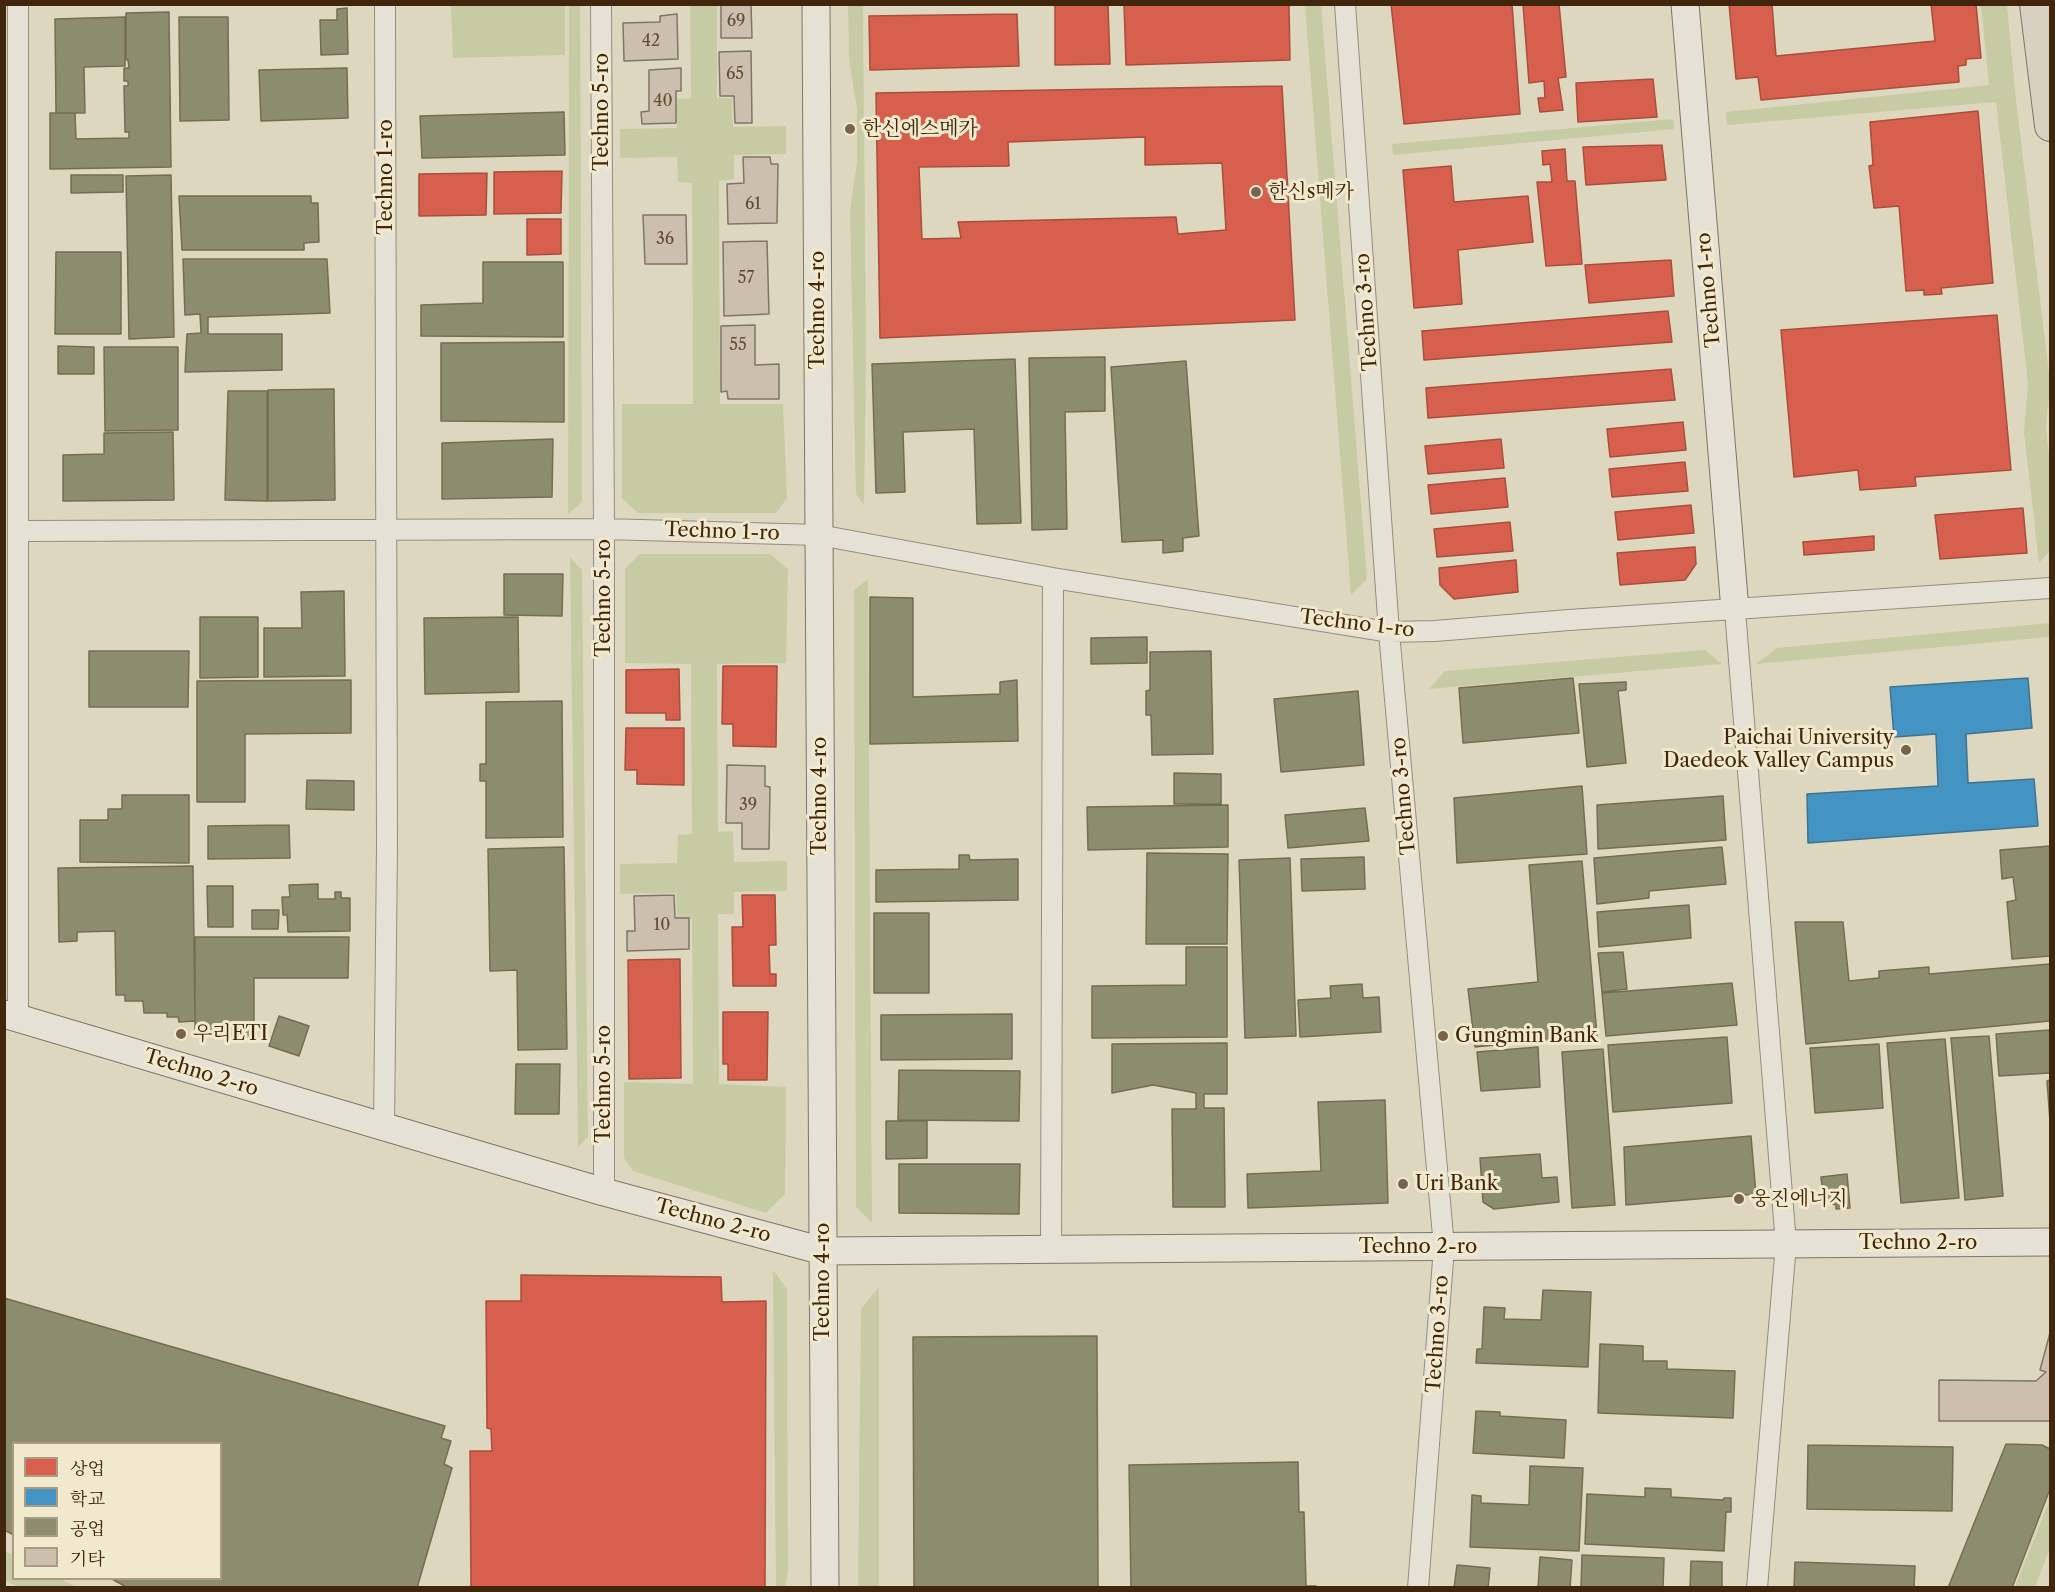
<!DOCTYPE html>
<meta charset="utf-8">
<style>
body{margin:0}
#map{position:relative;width:2055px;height:1592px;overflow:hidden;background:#ddd7c0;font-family:"Libre Caslon Text","Noto Serif KR",serif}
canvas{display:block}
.frame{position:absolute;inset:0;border:6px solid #41250c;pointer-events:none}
.legend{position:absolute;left:12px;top:1442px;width:210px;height:138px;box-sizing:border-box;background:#f1e9ce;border:2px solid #ab9b80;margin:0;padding:8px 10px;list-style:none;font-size:18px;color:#41250c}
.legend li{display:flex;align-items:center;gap:12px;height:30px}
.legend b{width:30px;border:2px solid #ab9b80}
</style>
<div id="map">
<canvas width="2055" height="1592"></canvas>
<div class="frame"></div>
<ul class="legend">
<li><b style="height:16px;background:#d6604d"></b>상업</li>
<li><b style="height:16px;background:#4393c3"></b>학교</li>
<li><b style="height:16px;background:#8c8c6e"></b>공업</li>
<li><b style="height:16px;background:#cdbfae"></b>기타</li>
</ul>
</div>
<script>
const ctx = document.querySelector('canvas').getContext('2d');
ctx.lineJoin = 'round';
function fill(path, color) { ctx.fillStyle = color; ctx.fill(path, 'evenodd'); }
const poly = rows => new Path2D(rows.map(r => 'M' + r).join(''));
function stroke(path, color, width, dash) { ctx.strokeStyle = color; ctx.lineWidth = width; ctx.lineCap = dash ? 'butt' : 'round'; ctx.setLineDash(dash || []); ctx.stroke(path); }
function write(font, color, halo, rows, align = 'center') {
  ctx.font = font + ' "Libre Caslon Text","Noto Serif KR",serif'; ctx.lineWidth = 6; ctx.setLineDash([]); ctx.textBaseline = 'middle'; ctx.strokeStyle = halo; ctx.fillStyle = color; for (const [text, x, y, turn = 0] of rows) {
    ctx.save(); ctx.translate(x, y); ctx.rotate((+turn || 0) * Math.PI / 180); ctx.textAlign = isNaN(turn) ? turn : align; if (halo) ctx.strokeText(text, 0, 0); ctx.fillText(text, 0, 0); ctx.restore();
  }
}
const green = poly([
 [451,5,565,5,565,55,453,58],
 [580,5,582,502,568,514,569,5],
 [690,5,717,5,717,98,732,98,733,127,786,126,786,154,734,155,734,179,719,181,720,404,783,404,787,498,776,513,638,513,622,498,622,404,693,404,692,183,678,182,677,157,620,158,620,129,677,128,676,99,691,98],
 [848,5,863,5,866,360,864,505,856,494,850,211,857,162,857,109,849,59],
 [1305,5,1321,5,1367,579,1351,595],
 [1981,5,2007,5,2016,100,2050,382,2046,429,2050,464,2050,551,2039,563,2024,432,2028,384,1996,102,1727,125,1726,112,1989,85],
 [1673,119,1674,129,1393,155,1392,144],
 [640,554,770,554,788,569,786,663,717,664,718,832,733,831,734,862,787,861,787,891,734,892,734,914,718,914,719,1084,786,1087,785,1194,766,1213,633,1171,624,1158,624,1082,693,1084,692,919,677,919,676,893,620,894,620,864,677,863,678,835,692,834,691,664,625,663,625,569],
 [570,557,582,570,588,1137,578,1147],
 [868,579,869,745,872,1223,856,1207,854,590],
 [2050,623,2050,637,1756,664,1777,648],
 [1705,650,1722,664,1429,689,1445,671],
 [773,1270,787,1289,788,1571,785,1588,776,1587],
 [879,1287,879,1587,858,1587,861,1309],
 [2050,1499,2050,1548,2035,1587,2015,1587],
 [4,1551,13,1555,14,1578,60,1579,77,1587,19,1587,5,1581]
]);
const shops = poly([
 [1055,4,1108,4,1110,64,1055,65,1055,4],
 [1124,4,1289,4,1290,60,1126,65,1124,4],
 [1391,4,1512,4,1520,114,1404,124,1391,4],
 [1523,4,1559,4,1566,77,1558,78,1563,110,1540,112,1538,98,1545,98,1544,81,1529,83,1523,4],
 [1729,4,1772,4,1776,56,1935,41,1931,4,1976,4,1981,58,1966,59,1966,65,1958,66,1959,82,1761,100,1758,77,1736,79,1729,4],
 [1017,14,1019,66,870,70,869,16,1017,14],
 [1653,79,1657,117,1578,122,1576,83,1653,79],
 [1282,86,1295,320,880,338,876,93,1282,86],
 [1145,137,1145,165,1222,163,1226,230,1178,234,1176,217,958,222,961,238,922,239,919,167,1009,166,1008,142,1145,137],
 [1978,111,1993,283,1941,288,1942,294,1924,295,1924,290,1906,291,1899,206,1874,208,1869,166,1873,165,1870,122,1978,111],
 [1662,145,1666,180,1586,185,1583,147,1662,145],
 [1565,149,1567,181,1575,181,1582,264,1546,266,1537,182,1552,182,1550,164,1543,165,1542,151,1565,149],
 [1451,166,1454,202,1528,196,1533,242,1458,250,1462,304,1414,308,1403,170,1451,166],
 [562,171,561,213,494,214,494,172,562,171],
 [487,173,486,215,419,216,419,174,487,173],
 [527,219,561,219,561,254,527,255,527,219],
 [1671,260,1674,296,1589,303,1585,265,1671,260],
 [1668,311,1672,342,1424,360,1422,331,1668,311],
 [1997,315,2011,470,1915,477,1916,486,1860,490,1858,470,1794,477,1781,330,1997,315],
 [1671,369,1675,400,1428,418,1426,388,1671,369],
 [1683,422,1686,450,1610,457,1607,429,1683,422],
 [1501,439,1504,468,1428,474,1425,446,1501,439],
 [1685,462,1688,491,1612,497,1609,469,1685,462],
 [1505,478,1508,507,1431,514,1428,485,1505,478],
 [1691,505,1694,533,1618,540,1615,512,1691,505],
 [2023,508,2027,553,1940,559,1935,515,2023,508],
 [1510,522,1513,551,1437,557,1434,529,1510,522],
 [1874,536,1874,550,1804,555,1803,542,1874,536],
 [1695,547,1696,564,1685,580,1620,585,1617,553,1695,547],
 [1516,560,1518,592,1454,599,1440,585,1439,568,1516,560],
 [723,666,777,666,776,747,733,746,733,724,722,724,723,666],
 [679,669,680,720,666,720,666,713,626,713,626,670,679,669],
 [626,728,684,728,684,785,637,784,637,770,625,770,626,728],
 [742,895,775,895,776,945,769,945,770,974,776,974,776,986,733,986,732,927,743,927,742,895],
 [680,959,681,1078,629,1079,628,960,680,959],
 [723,1012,768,1012,767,1080,728,1080,728,1064,723,1064,723,1012],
 [521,1275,721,1277,722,1302,766,1301,765,1588,471,1588,470,1451,492,1451,491,1429,487,1428,486,1301,521,1301,521,1275]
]);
const schools = poly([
 [2028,678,2032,728,1966,734,1968,783,2034,779,2038,826,1808,843,1807,794,1938,786,1936,734,1894,737,1890,687,2028,678]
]);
const industry = poly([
 [347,8,348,54,321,55,320,20,337,20,337,9,347,8],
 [169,12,171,167,50,169,50,113,75,113,76,139,129,138,129,132,125,132,124,86,128,86,128,81,124,81,124,68,129,68,128,60,126,60,126,13,169,12],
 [125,17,125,66,84,67,85,113,56,113,55,19,125,17],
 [179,17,228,17,229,120,180,121,179,17],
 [347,68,348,118,261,121,259,70,347,68],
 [564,112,565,155,422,158,420,116,564,112],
 [71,175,123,175,123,192,71,193,71,175],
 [171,175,174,337,129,339,126,176,171,175],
 [179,196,311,196,311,203,318,203,319,242,304,243,304,250,182,250,179,196],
 [56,252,121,252,121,334,55,334,56,252],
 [183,259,327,259,330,313,208,317,208,334,282,334,282,370,185,372,187,334,201,333,200,314,185,315,183,259],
 [483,262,563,262,563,337,421,336,421,305,483,303,483,262],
 [564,342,564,422,441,421,441,343,564,342],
 [58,346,94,347,94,374,58,374,58,346],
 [104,347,178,347,178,430,105,431,104,347],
 [1105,357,1105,411,1065,412,1067,529,1032,530,1029,358,1105,357],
 [1015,359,1021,523,977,524,974,429,903,432,905,492,876,493,872,364,1015,359],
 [1186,361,1199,536,1183,538,1183,551,1163,553,1163,540,1122,542,1111,367,1186,361],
 [334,389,335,500,268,501,268,390,334,389],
 [228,391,267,391,267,501,225,500,228,391],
 [173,432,174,500,63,501,63,455,104,454,104,433,173,432],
 [553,439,552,497,442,499,442,443,553,439],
 [504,574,563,574,562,616,504,615,504,574],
 [344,591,345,676,264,677,264,628,302,628,301,592,344,591],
 [870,597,913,598,913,697,1000,694,1000,682,1017,680,1018,741,870,744,870,597],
 [200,617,258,617,258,677,200,678,200,617],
 [518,617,519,692,425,694,424,618,518,617],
 [1147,637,1147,663,1091,664,1091,638,1147,637],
 [89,651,189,651,188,707,89,707,89,651],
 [1211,651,1213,754,1152,755,1151,715,1146,715,1146,691,1150,690,1150,652,1211,651],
 [1573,678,1579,733,1463,743,1459,688,1573,678],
 [351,680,351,733,245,734,245,802,197,802,197,681,351,680],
 [1626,682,1626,690,1618,691,1626,763,1587,767,1579,684,1626,682],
 [1358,691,1364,765,1281,772,1274,699,1358,691],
 [562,701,563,837,486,838,486,781,480,781,480,764,486,764,486,702,562,701],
 [1174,773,1221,774,1221,804,1174,804,1174,773],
 [307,780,354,781,354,810,306,809,307,780],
 [1582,786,1587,854,1457,863,1454,798,1582,786],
 [122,795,189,795,189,863,80,862,80,820,108,820,108,809,122,809,122,795],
 [1723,796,1726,840,1598,849,1597,805,1723,796],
 [1228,805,1228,847,1088,850,1087,807,1228,805],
 [1365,808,1369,841,1288,848,1285,815,1365,808],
 [289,825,290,858,208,859,208,826,289,825],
 [2050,846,2050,956,2012,959,2007,902,2016,900,2013,877,2002,879,2000,850,2050,846],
 [564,847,567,1049,518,1050,517,970,490,971,488,849,564,847],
 [1722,847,1726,884,1649,891,1649,898,1597,904,1594,858,1722,847],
 [1147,853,1228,854,1227,944,1146,944,1147,853],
 [959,855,969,855,970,860,1018,859,1018,900,876,902,876,870,959,869,959,855],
 [1364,857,1365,889,1302,891,1301,859,1364,857],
 [1290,858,1296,1036,1245,1038,1239,860,1290,858],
 [1582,861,1597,1035,1475,1047,1468,989,1538,982,1529,865,1582,861],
 [193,866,195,1021,179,1022,178,1017,167,1017,167,1013,144,1013,143,1001,125,1001,125,995,116,995,115,931,77,932,77,941,59,942,58,868,193,866],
 [318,884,318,899,335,899,335,892,341,892,341,898,350,898,350,931,288,932,287,915,283,915,282,897,290,897,289,885,318,884],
 [207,886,233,886,233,927,208,927,207,886],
 [1689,905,1691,938,1599,947,1597,912,1689,905],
 [252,910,279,910,278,929,252,929,252,910],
 [874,913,929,913,929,993,874,993,874,913],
 [1795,922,1843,922,1849,981,1879,978,1879,971,1929,967,1929,974,2050,964,2050,1021,1806,1044,1795,922],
 [195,937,349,937,348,978,254,978,254,1038,220,1038,220,1033,206,1033,206,1029,195,1029,195,937],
 [1186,947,1227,947,1227,1037,1092,1038,1092,986,1186,985,1186,947],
 [1623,952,1627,989,1602,992,1598,953,1623,952],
 [1732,983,1737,1025,1606,1036,1602,993,1732,983],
 [1362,984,1363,998,1379,997,1381,1032,1300,1037,1298,1000,1331,998,1330,986,1362,984],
 [1012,1014,1012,1059,881,1060,881,1015,1012,1014],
 [279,1016,309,1026,299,1056,269,1046,279,1016],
 [2050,1030,2050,1073,1999,1076,1996,1034,2050,1030],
 [1989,1036,2003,1196,1965,1200,1951,1038,1989,1036],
 [1727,1037,1732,1103,1613,1112,1608,1045,1727,1037],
 [1945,1039,1959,1198,1901,1203,1887,1043,1945,1039],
 [1227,1043,1227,1094,1204,1094,1204,1108,1224,1108,1225,1207,1173,1207,1172,1109,1196,1109,1196,1093,1153,1085,1112,1093,1112,1044,1227,1043],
 [1879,1044,1883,1108,1815,1113,1810,1048,1879,1044],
 [1538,1047,1540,1087,1481,1091,1477,1052,1538,1047],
 [1603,1049,1615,1205,1572,1208,1562,1052,1603,1049],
 [516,1064,560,1064,559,1114,515,1114,516,1064],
 [899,1070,1020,1071,1019,1121,898,1120,899,1070],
 [2050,1080,2050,1121,2047,1081,2050,1080],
 [1385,1100,1388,1203,1248,1208,1247,1174,1321,1171,1318,1102,1385,1100],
 [886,1121,927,1121,927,1158,886,1159,886,1121],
 [1751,1136,1756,1194,1626,1205,1624,1147,1751,1136],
 [1540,1154,1542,1178,1557,1177,1559,1202,1494,1209,1483,1202,1480,1158,1540,1154],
 [899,1164,1020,1164,1019,1214,899,1213,899,1164],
 [1847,1174,1850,1208,1836,1209,1836,1205,1829,1203,1823,1195,1821,1177,1847,1174],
 [1543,1290,1591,1292,1588,1367,1476,1363,1477,1349,1482,1349,1484,1307,1505,1308,1504,1319,1541,1320,1543,1290],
 [4,1298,445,1426,441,1438,451,1441,444,1464,452,1468,417,1588,128,1588,112,1579,220,1578,220,1444,14,1444,14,1535,4,1530,4,1298],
 [1097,1336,1098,1588,914,1588,913,1337,1097,1336],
 [1600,1344,1643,1346,1643,1361,1667,1361,1667,1369,1735,1371,1733,1418,1598,1413,1600,1344],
 [1476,1411,1500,1412,1500,1416,1566,1420,1564,1458,1473,1453,1476,1411],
 [2006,1444,2042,1445,2050,1449,2050,1489,2012,1588,1948,1588,2006,1444],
 [1808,1445,1953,1447,1952,1511,1807,1509,1808,1445],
 [1298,1462,1299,1512,1304,1512,1306,1586,1316,1586,1316,1588,1131,1588,1129,1465,1298,1462],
 [1530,1466,1583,1468,1579,1551,1470,1547,1472,1495,1481,1496,1481,1503,1529,1505,1530,1466],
 [1645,1488,1671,1489,1671,1497,1723,1500,1724,1498,1731,1498,1731,1512,1726,1512,1724,1551,1585,1544,1587,1494,1645,1497,1645,1488],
 [1582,1555,1664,1558,1663,1588,1581,1588,1582,1555],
 [1540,1557,1572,1560,1570,1588,1538,1588,1540,1557],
 [1691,1561,1722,1562,1722,1588,1690,1588,1691,1561],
 [1795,1562,1915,1566,1914,1588,1794,1588,1795,1562],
 [1457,1565,1490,1568,1488,1588,1454,1588,1457,1565]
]);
const building = poly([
 [721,4,751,4,752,38,721,38,721,4],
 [677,14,678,59,624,61,623,23,660,22,660,16,677,14],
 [751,51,752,123,735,123,734,96,720,96,719,52,751,51],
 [681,68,681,91,676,91,676,123,642,124,641,112,649,111,649,70,681,68],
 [743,157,770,157,771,164,778,164,777,223,728,224,727,184,744,183,743,157],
 [643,215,686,215,687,264,645,264,643,215],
 [767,241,769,314,724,316,723,242,767,241],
 [755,325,755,365,779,364,779,399,728,399,727,391,721,392,721,326,755,325],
 [727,765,765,766,765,786,770,787,769,849,742,849,742,823,726,823,727,765],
 [674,895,675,918,689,918,689,949,627,951,627,931,635,931,634,896,674,895],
 [2050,1333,2050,1421,1939,1421,1939,1380,2036,1381,2046,1372,2040,1370,2050,1333]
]);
const street = poly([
 [601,4,604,529,604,1192],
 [1345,4,1389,632,1444,1247,1418,1588],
 [19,531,604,529,819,535,1053,578,1389,632,1435,631,1569,620,2050,588],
 [1735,610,1786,1244,1757,1588],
 [18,1018,18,4],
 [384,1128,387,848,385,4],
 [1051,1249,1053,578]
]);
const secondary = poly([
 [816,4,825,1588],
 [1685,4,1735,610],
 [4,1014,604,1192,823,1251,2050,1242]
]);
const primary = poly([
 [2035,4,2050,126]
]);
const markers = [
 [850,129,6,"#78634b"],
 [1256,192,6,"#78634b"],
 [1906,750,6,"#78634b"],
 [181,1034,6,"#78634b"],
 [1443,1036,6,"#78634b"],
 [1403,1184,6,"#78634b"],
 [1739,1199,6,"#78634b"]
];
const numberNames = [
 ["69",736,21],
 ["42",651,41],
 ["65",735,74],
 ["40",663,101],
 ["61",753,204],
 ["36",665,239],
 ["57",746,278],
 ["55",738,345],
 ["39",748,805],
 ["10",662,925]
];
const streetNames = [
 ["Techno 5-ro",602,112,-90],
 ["Techno 1-ro",386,177,-90],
 ["Techno 1-ro",1709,290,-95],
 ["Techno 4-ro",818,310,-90],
 ["Techno 3-ro",1367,312,-94],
 ["Techno 1-ro",722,532,2],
 ["Techno 5-ro",604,598,-90],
 ["Techno 1-ro",1357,624,7],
 ["Techno 4-ro",820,796,-90],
 ["Techno 3-ro",1404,796,-95],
 ["Techno 2-ro",201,1073,17],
 ["Techno 5-ro",604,1084,-90],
 ["Techno 2-ro",713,1221,15],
 ["Techno 2-ro",1918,1243],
 ["Techno 2-ro",1418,1247],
 ["Techno 4-ro",823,1282,-90],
 ["Techno 3-ro",1438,1334,-86]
];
const poiNames = [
 ["한신에스메카",862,129],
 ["한신s메카",1268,192],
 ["Paichai University",1894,738,"right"],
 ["Daedeok Valley Campus",1894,761,"right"],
 ["우리ETI",193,1034],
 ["Gungmin Bank",1455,1036],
 ["Uri Bank",1415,1184],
 ["웅진에너지",1751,1199]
];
fill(green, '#c7cba4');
fill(shops, '#d6604d');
stroke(shops, '#a94e3a', 1.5);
fill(schools, '#4393c3');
stroke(schools, '#42728c', 1.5);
fill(industry, '#8c8c6e');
stroke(industry, '#766d51', 1.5);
fill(building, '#cdbfae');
stroke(building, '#7e7666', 1.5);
stroke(street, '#958d7d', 22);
stroke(secondary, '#7e7666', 29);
stroke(primary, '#7e7666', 32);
stroke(street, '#e5e1d5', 20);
stroke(secondary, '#e5e1d5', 27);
stroke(primary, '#d8d1c1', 30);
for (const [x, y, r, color] of markers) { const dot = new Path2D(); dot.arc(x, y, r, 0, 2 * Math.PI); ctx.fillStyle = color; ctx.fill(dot); stroke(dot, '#f1e9ce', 2); }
write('16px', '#654c35', null, numberNames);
write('20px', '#41250c', '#f1e9ce', streetNames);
write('20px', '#41250c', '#f1e9ce', poiNames, 'left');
</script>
